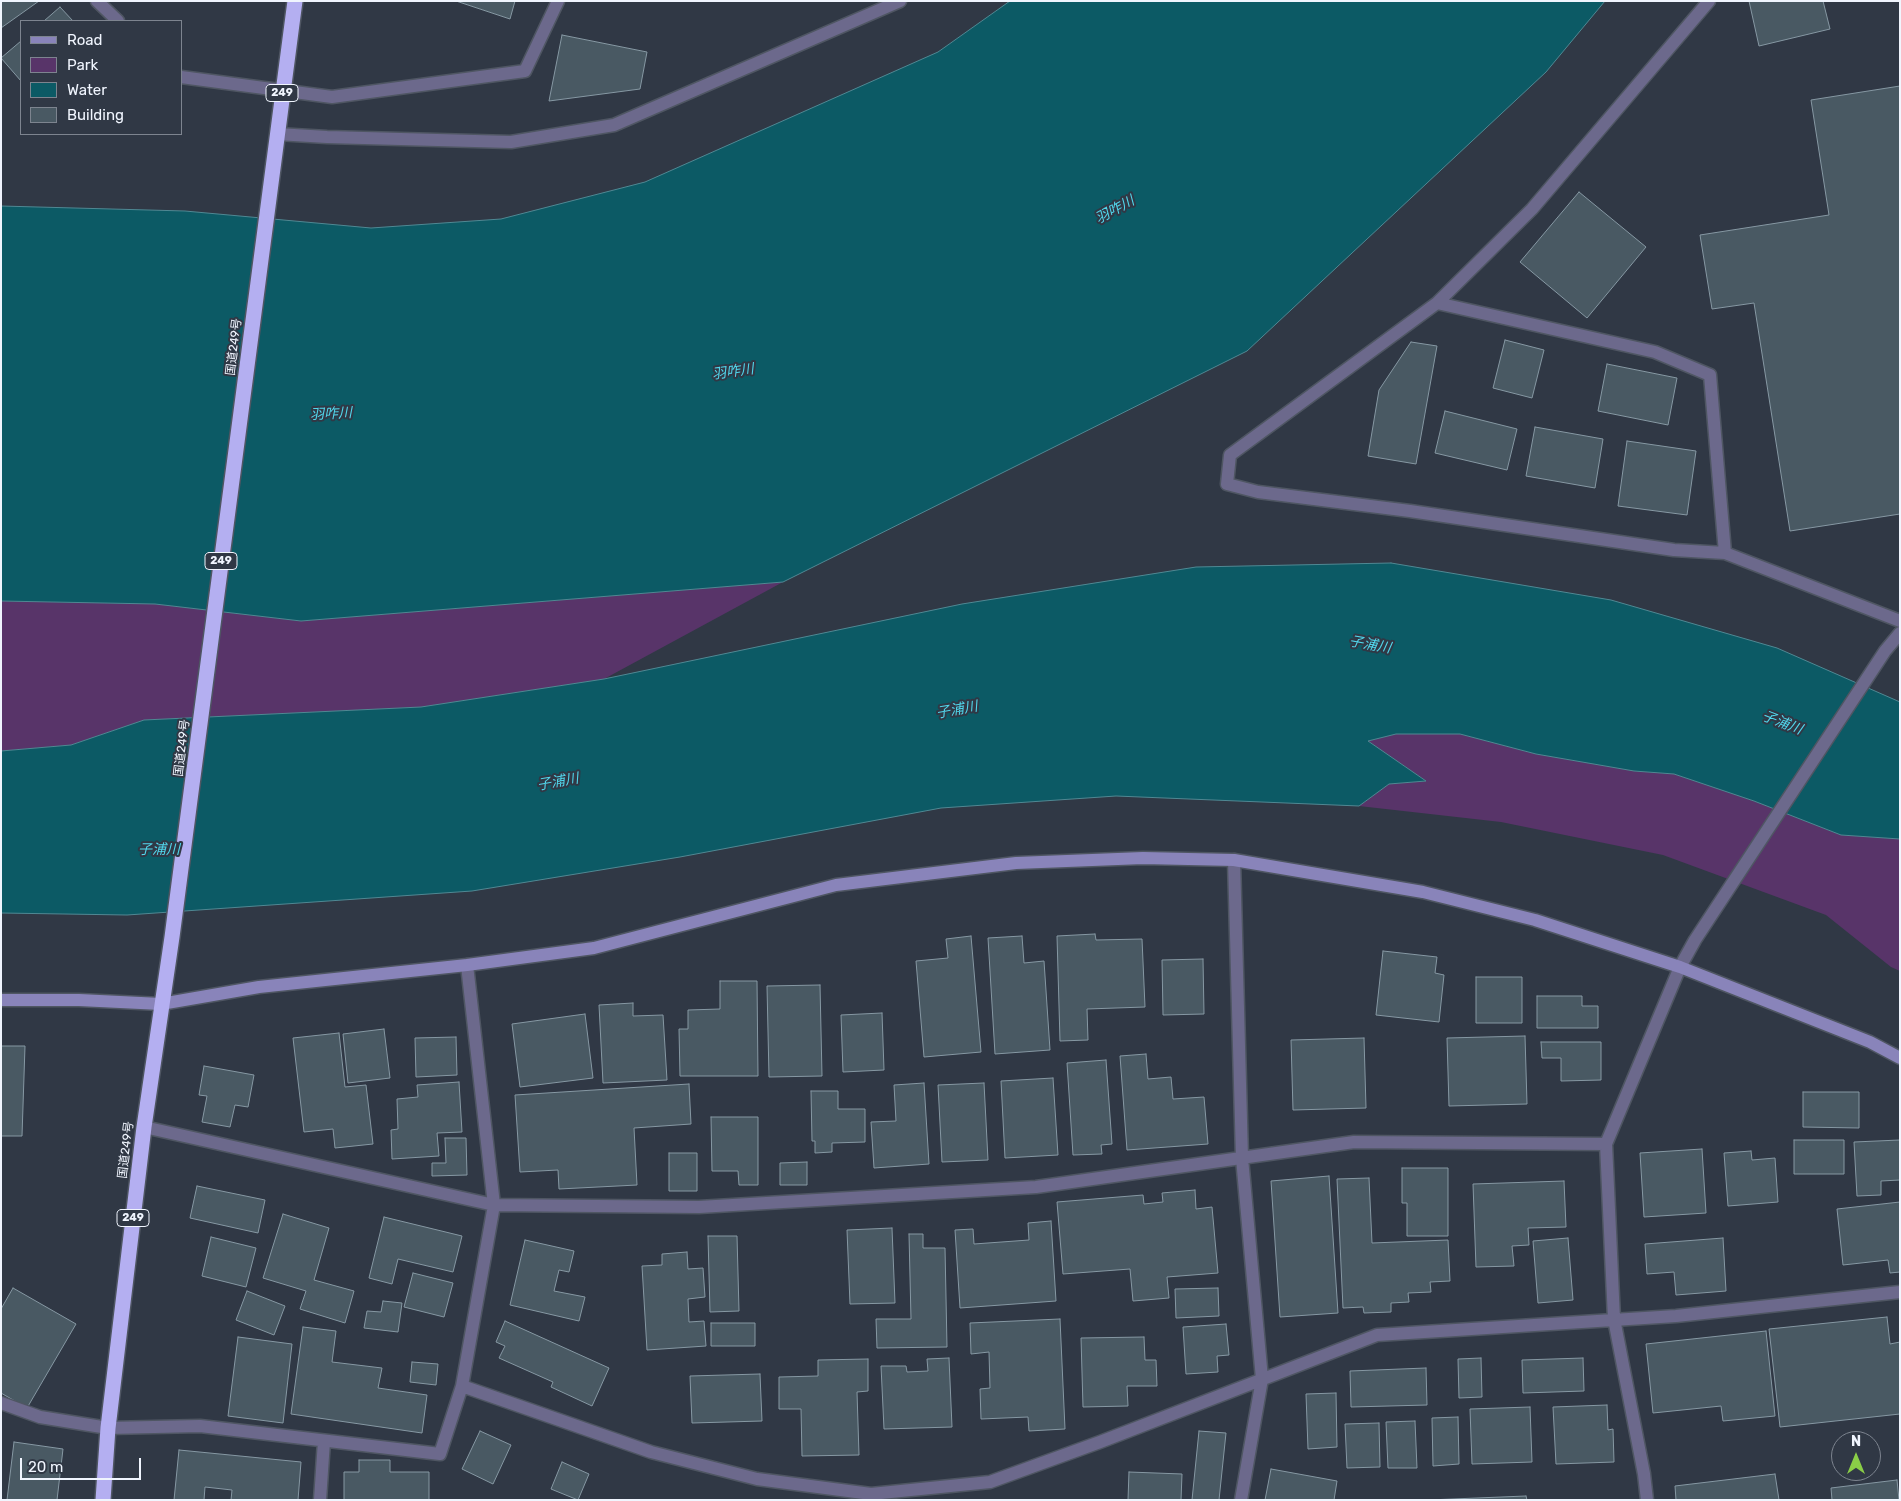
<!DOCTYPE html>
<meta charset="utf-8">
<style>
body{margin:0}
#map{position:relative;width:1901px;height:1501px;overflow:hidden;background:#303845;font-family:Rubik,sans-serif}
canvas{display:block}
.frame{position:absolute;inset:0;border:2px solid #f0f5fe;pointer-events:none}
.legend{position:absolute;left:20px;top:20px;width:162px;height:115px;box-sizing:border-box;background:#303845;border:1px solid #7d848f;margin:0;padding:6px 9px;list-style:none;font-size:15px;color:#f0f5fe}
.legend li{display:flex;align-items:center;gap:10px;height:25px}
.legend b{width:25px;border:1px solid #7d848f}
.north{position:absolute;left:1831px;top:1431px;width:50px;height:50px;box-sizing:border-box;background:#303845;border:1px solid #7d848f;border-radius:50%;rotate:0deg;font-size:14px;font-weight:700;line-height:20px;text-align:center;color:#f0f5fe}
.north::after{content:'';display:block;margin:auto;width:18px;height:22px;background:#8ace47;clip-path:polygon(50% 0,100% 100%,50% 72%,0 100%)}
.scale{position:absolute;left:20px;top:1458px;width:121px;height:22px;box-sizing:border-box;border:2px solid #f0f5fe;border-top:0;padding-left:6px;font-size:15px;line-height:18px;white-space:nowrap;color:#f0f5fe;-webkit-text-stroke:4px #303845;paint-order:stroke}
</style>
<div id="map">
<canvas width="1901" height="1501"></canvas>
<div class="frame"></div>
<ul class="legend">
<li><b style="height:6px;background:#8984ba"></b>Road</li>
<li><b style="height:14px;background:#583469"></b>Park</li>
<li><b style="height:14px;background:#0c5a65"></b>Water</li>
<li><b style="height:14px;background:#495963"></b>Building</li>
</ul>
<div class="north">N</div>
<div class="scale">20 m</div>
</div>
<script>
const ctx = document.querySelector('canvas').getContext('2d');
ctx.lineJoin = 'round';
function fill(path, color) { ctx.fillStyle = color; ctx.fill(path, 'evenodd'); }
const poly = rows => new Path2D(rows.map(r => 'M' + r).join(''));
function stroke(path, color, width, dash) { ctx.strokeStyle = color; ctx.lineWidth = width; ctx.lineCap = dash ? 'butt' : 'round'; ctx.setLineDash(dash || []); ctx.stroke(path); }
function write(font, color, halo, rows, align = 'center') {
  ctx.font = font + ' Rubik,"Noto Sans JP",sans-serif'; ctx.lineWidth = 4; ctx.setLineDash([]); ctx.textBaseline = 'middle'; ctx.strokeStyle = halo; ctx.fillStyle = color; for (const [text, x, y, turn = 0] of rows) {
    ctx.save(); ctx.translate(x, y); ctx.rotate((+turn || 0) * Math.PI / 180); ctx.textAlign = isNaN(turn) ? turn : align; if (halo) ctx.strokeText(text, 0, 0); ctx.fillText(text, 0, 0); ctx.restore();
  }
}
const green = poly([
 [783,582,604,679,421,707,144,720,71,745,1,751,1,601,155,604,301,621],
 [1396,734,1460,734,1536,754,1634,771,1674,774,1754,801,1841,835,1900,839,1900,971,1891,967,1826,915,1663,855,1501,822,1359,806,1389,784,1426,781,1368,741]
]);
const water = poly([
 [1010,1,1605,1,1546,72,1247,351,783,582,301,621,155,604,1,601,1,206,185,211,371,228,501,219,645,182,938,52,1010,1],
 [1391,563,1611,600,1777,648,1900,702,1900,839,1841,835,1754,801,1674,774,1634,771,1536,754,1460,734,1396,734,1368,741,1426,781,1389,784,1359,806,1116,796,941,808,680,857,472,891,127,915,1,913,1,751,71,745,144,720,421,707,604,679,962,604,1196,567,1391,563]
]);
const building = poly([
 [1,1,39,1,1,28,1,1],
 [456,1,515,1,510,19,456,1],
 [1749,1,1823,1,1830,29,1759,46,1749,1],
 [60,7,73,21,44,21,60,7],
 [562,35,647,52,640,89,549,101,562,35],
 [21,41,21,81,1,58,21,41],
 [1900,86,1900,514,1790,531,1754,303,1712,309,1700,235,1829,215,1811,100,1900,86],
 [1579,192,1646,247,1587,318,1520,262,1579,192],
 [1505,340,1544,350,1532,398,1493,388,1505,340],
 [1411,342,1437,346,1416,464,1368,456,1379,390,1411,342],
 [1607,364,1677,378,1668,425,1598,411,1607,364],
 [1445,411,1517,429,1507,470,1435,453,1445,411],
 [1535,427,1603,439,1595,488,1526,476,1535,427],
 [1627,441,1696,451,1687,515,1618,506,1627,441],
 [1095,934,1096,940,1142,939,1145,1007,1087,1009,1088,1040,1060,1041,1057,936,1095,934],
 [971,936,981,1052,924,1057,916,961,948,958,946,939,971,936],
 [1022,936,1024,963,1044,961,1050,1050,995,1054,988,938,1022,936],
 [1383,951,1437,957,1435,973,1444,975,1439,1022,1376,1015,1383,951],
 [1203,959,1204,1014,1163,1015,1162,960,1203,959],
 [1476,977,1522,977,1522,1023,1476,1023,1476,977],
 [720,981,757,981,758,1076,680,1076,679,1029,688,1029,688,1010,720,1009,720,981],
 [820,985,822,1076,769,1077,767,986,820,985],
 [1537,996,1582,996,1582,1006,1598,1006,1598,1028,1537,1028,1537,996],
 [633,1003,633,1016,663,1015,667,1080,603,1083,599,1005,633,1003],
 [882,1013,884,1070,843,1072,841,1015,882,1013],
 [585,1014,593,1078,520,1087,512,1024,585,1014],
 [384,1029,390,1078,348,1083,343,1034,384,1029],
 [339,1033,345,1087,366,1085,373,1144,335,1148,333,1129,304,1132,293,1038,339,1033],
 [1525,1036,1527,1104,1449,1106,1447,1038,1525,1036],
 [456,1037,457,1075,416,1077,415,1038,456,1037],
 [1364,1038,1366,1108,1293,1110,1291,1040,1364,1038],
 [1541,1042,1601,1042,1601,1080,1561,1081,1561,1058,1542,1058,1541,1042],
 [1,1046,25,1046,22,1136,1,1136,1,1046],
 [1146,1054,1148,1079,1171,1077,1173,1099,1204,1097,1208,1144,1127,1150,1120,1056,1146,1054],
 [1106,1060,1112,1144,1101,1145,1102,1154,1073,1155,1067,1063,1106,1060],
 [204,1066,254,1075,248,1107,235,1105,230,1127,202,1122,207,1096,199,1095,204,1066],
 [1053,1078,1058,1155,1005,1158,1001,1081,1053,1078],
 [459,1082,462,1132,437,1133,439,1156,392,1159,391,1130,398,1129,397,1099,418,1097,417,1085,459,1082],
 [924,1083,929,1164,874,1168,871,1122,896,1121,894,1085,924,1083],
 [984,1083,988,1160,942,1162,938,1085,984,1083],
 [689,1084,691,1124,634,1128,637,1185,559,1189,558,1170,520,1172,515,1095,689,1084],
 [811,1091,838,1091,838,1109,865,1109,865,1142,832,1143,832,1152,815,1153,815,1141,812,1141,811,1091],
 [1803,1092,1859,1092,1859,1128,1803,1127,1803,1092],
 [711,1117,758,1117,758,1185,739,1185,738,1171,712,1171,711,1117],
 [445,1138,466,1138,467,1175,432,1176,432,1163,446,1163,445,1138],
 [1794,1140,1844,1140,1844,1174,1794,1174,1794,1140],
 [1900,1140,1900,1180,1881,1181,1881,1195,1857,1196,1854,1142,1900,1140],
 [1702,1149,1706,1213,1644,1217,1640,1153,1702,1149],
 [1751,1151,1752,1160,1775,1158,1778,1202,1728,1206,1724,1153,1751,1151],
 [669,1153,697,1153,697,1191,669,1191,669,1153],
 [807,1162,807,1185,780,1185,780,1163,807,1162],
 [1402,1168,1448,1168,1448,1236,1407,1236,1407,1203,1402,1203,1402,1168],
 [1329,1176,1338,1313,1280,1317,1271,1181,1329,1176],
 [1369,1178,1372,1243,1448,1240,1450,1281,1430,1282,1431,1292,1408,1293,1409,1302,1391,1303,1391,1312,1364,1313,1363,1307,1343,1308,1337,1179,1369,1178],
 [1564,1181,1566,1227,1528,1228,1529,1245,1512,1246,1514,1266,1476,1267,1473,1184,1564,1181],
 [197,1186,265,1200,258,1233,190,1218,197,1186],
 [1195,1190,1196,1209,1212,1207,1218,1273,1167,1277,1169,1298,1133,1301,1130,1269,1063,1274,1057,1202,1143,1195,1144,1204,1163,1202,1162,1193,1195,1190],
 [1900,1202,1900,1272,1890,1273,1888,1260,1843,1265,1837,1209,1900,1202],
 [283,1214,329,1228,314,1280,354,1291,345,1323,300,1309,306,1291,263,1278,283,1214],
 [384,1217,462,1236,453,1272,398,1259,392,1284,369,1278,384,1217],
 [1051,1221,1056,1301,960,1308,955,1230,973,1229,974,1244,1029,1240,1028,1223,1051,1221],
 [892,1228,895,1303,850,1304,847,1230,892,1228],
 [909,1234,923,1234,923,1248,945,1248,947,1347,877,1348,876,1319,911,1319,909,1234],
 [708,1236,737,1236,739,1311,710,1312,708,1236],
 [211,1237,256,1248,246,1287,202,1276,211,1237],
 [1568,1238,1573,1300,1538,1303,1533,1241,1568,1238],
 [1723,1238,1726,1291,1676,1295,1674,1272,1647,1274,1645,1244,1723,1238],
 [525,1240,574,1251,569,1272,559,1270,554,1291,585,1297,579,1321,510,1305,525,1240],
 [687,1252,688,1269,703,1268,705,1297,688,1299,689,1322,704,1321,706,1346,647,1350,642,1266,662,1265,662,1254,687,1252],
 [413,1273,453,1283,444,1317,404,1307,413,1273],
 [13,1288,76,1324,27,1408,1,1393,1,1309,13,1288],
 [1218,1288,1219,1316,1176,1318,1175,1289,1218,1288],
 [247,1291,285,1306,274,1335,236,1320,247,1291],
 [383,1301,402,1303,398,1332,364,1328,367,1311,381,1312,383,1301],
 [1887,1317,1890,1344,1900,1342,1900,1414,1780,1427,1769,1329,1887,1317],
 [1060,1319,1065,1429,1029,1431,1028,1417,981,1419,980,1389,990,1388,989,1352,971,1354,970,1323,1060,1319],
 [505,1321,609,1368,592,1406,551,1387,553,1382,499,1358,505,1346,496,1342,505,1321],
 [711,1323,755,1323,755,1346,711,1346,711,1323],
 [1226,1324,1229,1355,1217,1356,1218,1372,1186,1374,1183,1327,1226,1324],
 [303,1327,336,1331,332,1362,382,1368,378,1388,427,1395,422,1433,291,1414,303,1327],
 [1766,1331,1775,1416,1723,1421,1721,1406,1653,1413,1646,1344,1766,1331],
 [238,1337,292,1344,283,1423,228,1416,238,1337],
 [1144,1337,1145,1360,1156,1360,1157,1386,1127,1386,1128,1406,1083,1407,1081,1338,1144,1337],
 [949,1358,952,1427,884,1429,881,1366,906,1366,907,1372,928,1371,927,1359,949,1358],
 [1481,1358,1482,1397,1459,1398,1458,1359,1481,1358],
 [1583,1358,1584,1391,1523,1393,1522,1360,1583,1358],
 [868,1359,868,1391,857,1392,859,1455,802,1456,801,1409,779,1409,779,1377,818,1376,818,1360,868,1359],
 [412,1362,438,1364,436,1385,410,1382,412,1362],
 [1426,1368,1427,1405,1351,1407,1350,1371,1426,1368],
 [760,1374,762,1421,692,1423,690,1376,760,1374],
 [1336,1393,1337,1447,1308,1449,1306,1394,1336,1393],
 [1607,1405,1608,1430,1613,1429,1614,1462,1556,1464,1553,1407,1607,1405],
 [1530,1407,1532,1462,1472,1464,1470,1409,1530,1407],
 [1458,1417,1459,1464,1433,1466,1432,1418,1458,1417],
 [1415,1421,1417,1468,1388,1468,1386,1422,1415,1421],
 [1379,1423,1380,1467,1347,1468,1345,1424,1379,1423],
 [480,1431,511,1445,493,1484,462,1469,480,1431],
 [1199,1431,1226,1433,1219,1500,1192,1500,1199,1431],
 [14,1442,63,1449,57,1500,7,1500,14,1442],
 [179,1450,301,1462,298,1500,231,1500,232,1490,205,1487,204,1500,174,1500,179,1450],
 [359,1460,390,1460,390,1472,429,1472,429,1500,344,1500,344,1472,359,1472,359,1460],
 [562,1462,589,1474,578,1500,551,1489,562,1462],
 [1271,1469,1337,1481,1334,1500,1265,1500,1271,1469],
 [1129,1472,1182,1474,1181,1500,1128,1500,1129,1472],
 [1775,1474,1779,1500,1676,1500,1675,1486,1775,1474],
 [1897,1480,1899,1500,1832,1500,1831,1488,1897,1480],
 [1526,1496,1527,1500,1428,1500,1526,1496]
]);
const street = poly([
 [97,1,118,21],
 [1709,1,1532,209,1437,303,1230,455,1227,484,1258,492,1410,511,1674,550,1725,553,1900,621],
 [181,77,332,97,525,71,558,1],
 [277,134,327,137,511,142,614,125,900,1],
 [1437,303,1655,352,1710,375,1725,553],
 [1234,860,1242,1158,1262,1379,1241,1500],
 [144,1127,494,1205,699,1207,1036,1187,1354,1142,1606,1144],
 [462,1386,651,1452,757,1479,871,1494,990,1482,1100,1442,1377,1335,1676,1316,1900,1292],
 [1,1403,40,1417,108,1428,200,1426,440,1454,462,1386,494,1205,467,965],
 [320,1500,324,1441],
 [1647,1500,1644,1474,1614,1319,1606,1144,1680,967,1695,940,1885,651,1900,633]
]);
const secondary = poly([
 [1,1000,79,1000,161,1004,259,987,467,965,594,948,836,885,1016,863,1143,858,1234,860,1423,892,1535,920,1680,967,1870,1042,1900,1058]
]);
const highway = poly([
 [103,1500,108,1428,144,1127,172,937,295,1]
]);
const shields = [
 [282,93,32],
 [221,561,32],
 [133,1218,32]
];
const shieldNames = [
 ["249",282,93],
 ["249",221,561],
 ["249",133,1218]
];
const streetNames = [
 ["国道249号",234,347,-83],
 ["国道249号",182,748,-83],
 ["国道249号",126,1150,-83]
];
const waterNames = [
 ["羽咋川",1115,210,-29],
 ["羽咋川",733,372,-8],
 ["羽咋川",331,414,-3],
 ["子浦川",1370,645,10],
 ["子浦川",957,710,-10],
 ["子浦川",1782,723,21],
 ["子浦川",558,782,-10],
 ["子浦川",159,850]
];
fill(green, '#583469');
fill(water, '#0c5a65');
stroke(water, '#508893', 1);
fill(building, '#495963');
stroke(building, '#8698a3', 1);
stroke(street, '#4f5663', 15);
stroke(secondary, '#4f5663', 15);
stroke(highway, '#4f5663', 18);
stroke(street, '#6c698c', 12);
stroke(secondary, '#8984ba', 12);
stroke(highway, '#b4aff1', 15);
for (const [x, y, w] of shields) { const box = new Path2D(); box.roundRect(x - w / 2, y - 8.5, w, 17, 4); ctx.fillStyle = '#303845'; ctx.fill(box); stroke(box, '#f0f5fe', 1); }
write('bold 11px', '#f0f5fe', null, shieldNames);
write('12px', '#f0f5fe', '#303845', streetNames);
write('italic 14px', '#51d8ed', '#303845', waterNames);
</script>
